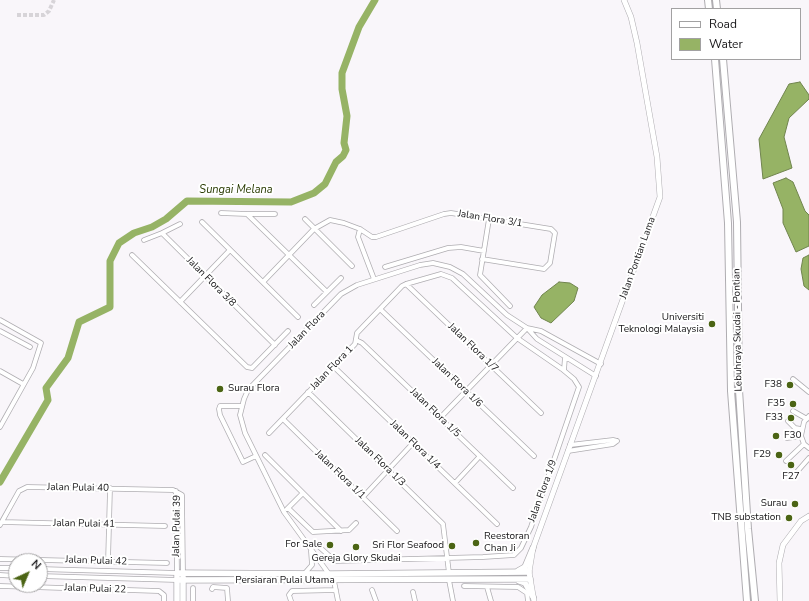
<!DOCTYPE html>
<style>
body{margin:0}
#map{position:relative;width:809px;height:601px;overflow:hidden;background:#f9f6fa;font-family:"Nunito Sans",sans-serif}
canvas{display:block}
.legend{position:absolute;left:671px;top:8px;width:130px;height:52px;box-sizing:border-box;background:#fff;border:1px solid #a2a1a2;margin:0;padding:5px 7px;list-style:none;font-size:12px;color:#161517}
.legend li{display:flex;align-items:center;gap:8px;height:20px}
.legend b{width:20px;border:1px solid #a2a1a2}
.north{position:absolute;left:8px;top:553px;width:40px;height:40px;box-sizing:border-box;background:#fff;border:1px solid #a2a1a2;border-radius:50%;rotate:44deg;font-size:11px;font-weight:700;line-height:16px;text-align:center;color:#161517}
.north::after{content:'';display:block;margin:auto;width:14px;height:18px;background:#4b6414;clip-path:polygon(50% 0,100% 100%,50% 72%,0 100%)}
</style>
<div id="map">
<canvas width="809" height="601"></canvas>
<ul class="legend">
<li><b style="height:5px;background:#fff"></b>Road</li>
<li><b style="height:11px;background:#96b365"></b>Water</li>
</ul>
<div class="north">N</div>
</div>
<script>
const ctx = document.querySelector('canvas').getContext('2d');
ctx.lineJoin = 'round';
function fill(path, color) { ctx.fillStyle = color; ctx.fill(path, 'evenodd'); }
const poly = rows => new Path2D(rows.map(r => 'M' + r).join(''));
function stroke(path, color, width, dash) { ctx.strokeStyle = color; ctx.lineWidth = width; ctx.lineCap = dash ? 'butt' : 'round'; ctx.setLineDash(dash || []); ctx.stroke(path); }
function write(font, color, halo, rows, align = 'center') {
  ctx.font = font + ' "Nunito Sans",sans-serif'; ctx.lineWidth = 4; ctx.setLineDash([]); ctx.textBaseline = 'middle'; ctx.strokeStyle = halo; ctx.fillStyle = color; for (const [text, x, y, turn = 0] of rows) {
    ctx.save(); ctx.translate(x, y); ctx.rotate((+turn || 0) * Math.PI / 180); ctx.textAlign = isNaN(turn) ? turn : align; if (halo) ctx.strokeText(text, 0, 0); ctx.fillText(text, 0, 0); ctx.restore();
  }
}
const water = poly([
 [800,82,809,95,809,99,789,118,784,137,792,168,763,179,759,139,789,84,800,82],
 [786,178,793,182,805,211,809,215,809,246,796,252,783,223,783,209,773,183,786,178],
 [809,255,809,290,804,286,801,269,803,258,809,255],
 [559,282,570,283,578,288,574,301,551,323,541,318,534,307,542,295,559,282]
]);
const river = poly([
 [0,482,48,400,46,388,68,358,79,322,110,307,110,261,119,243,134,233,152,227,166,219,187,201,291,202,314,193,325,184,336,162,343,156,346,150,344,143,347,116,342,89,342,73,359,27,375,0]
]);
const minorTunnel = poly([
 [17,15,44,15,49,11,54,0]
]);
const minor = poly([
 [221,213,247,214,327,292,314,305],
 [247,214,275,214],
 [305,219,352,266],
 [489,219,480,275,510,306],
 [202,222,298,317],
 [180,224,162,233,275,345],
 [360,229,358,237,374,279],
 [144,240,162,233],
 [132,255,247,367,252,368,288,331],
 [385,267,448,248,461,247,484,251],
 [263,282,314,229,330,220,344,223,360,229,372,237,376,237,444,214,451,213,551,229,555,233,550,263,544,269,482,259],
 [406,284,541,413],
 [327,292,341,278],
 [180,302,230,250],
 [380,309,534,456],
 [0,320,41,343,33,368,0,427],
 [527,328,541,331,601,364],
 [0,331,30,347],
 [356,340,362,343,513,488],
 [333,366,497,524],
 [564,370,565,357],
 [0,371,23,384],
 [793,379,809,392],
 [308,392,443,524,449,573],
 [242,406,220,406,219,409,220,415,243,462,256,456],
 [793,411,807,419],
 [809,416,804,422,801,436,804,444,809,448],
 [440,418,527,328],
 [283,419,397,531],
 [788,421,795,428,801,429],
 [269,433,355,344,357,333,402,286,406,284,441,274,452,278,517,338,562,369,574,379,579,387,531,527,521,548,514,555,483,557,335,561,316,544,307,544],
 [787,438,801,436],
 [570,445,613,440,617,441],
 [568,451,613,444,617,441],
 [265,455,341,531],
 [786,461,804,444],
 [795,474,809,458],
 [455,483,480,456],
 [363,497,413,443],
 [288,508,313,532,349,530,356,523],
 [287,509,303,493],
 [2,522,165,526],
 [0,525,19,491,27,487,173,490,182,495,183,574],
 [0,559,167,563],
 [108,562,110,488],
 [0,568,16,568],
 [40,569,177,573,176,491],
 [305,573,312,565,311,551],
 [329,574,284,512,245,433,240,415,244,399,248,390,341,294,357,285,420,265,433,263,450,267,463,274,507,315,527,328,537,339,596,376],
 [0,575,16,576],
 [40,576,177,580],
 [449,580,453,601],
 [334,581,338,601],
 [0,586,159,591,164,595,164,601],
 [464,586,518,587,527,593,528,601],
 [487,587,491,601],
 [193,588,193,601],
 [212,589,213,587,227,588,228,601],
 [372,590,376,601],
 [413,592,415,601],
 [291,601,289,595,292,591,336,590]
]);
const tertiary = poly([
 [534,601,529,572,533,548,660,197,657,157,637,43,631,17,624,0],
 [780,601,779,563,783,545,801,521,809,516]
]);
const secondary = poly([
 [518,571,525,567,533,548],
 [183,577,183,601],
 [177,580,530,579],
 [519,581,525,583,533,597],
 [177,601,177,573,329,574,529,572]
]);
const trunk = poly([
 [708,0,709,9],
 [716,0,717,9],
 [715,59,728,223,731,391,747,601],
 [723,59,737,222,739,390,748,529,755,601]
]);
const markers = [
 [712,324,4,"#4b6414"],
 [790,385,4,"#4b6414"],
 [220,389,4,"#4b6414"],
 [793,404,4,"#4b6414"],
 [791,418,4,"#4b6414"],
 [776,436,4,"#4b6414"],
 [779,455,4,"#4b6414"],
 [791,465,4,"#4b6414"],
 [795,504,4,"#4b6414"],
 [789,518,4,"#4b6414"],
 [476,543,4,"#4b6414"],
 [330,545,4,"#4b6414"],
 [452,546,4,"#4b6414"],
 [356,547,4,"#4b6414"]
];
const streetNames = [
 ["Jalan Flora 3/1",490,219,9],
 ["Jalan Pontian Lama",638,258,-70],
 ["Jalan Flora 3/8",211,282,45],
 ["Jalan Flora",307,330,-46],
 ["Lebuhraya Skudai - Pontian",738,330,-91],
 ["Jalan Flora 1/7",473,348,44],
 ["Jalan Flora 1",332,368,-46],
 ["Jalan Flora 1/6",457,383,44],
 ["Jalan Flora 1/5",435,413,44],
 ["Jalan Flora 1/4",415,445,44],
 ["Jalan Flora 1/3",380,462,44],
 ["Jalan Flora 1/1",340,475,44],
 ["Jalan Pulai 40",78,488,1],
 ["Jalan Flora 1/9",543,491,-70],
 ["Jalan Pulai 41",84,524,1],
 ["Jalan Pulai 39",177,526,-89],
 ["Jalan Pulai 42",96,561,2],
 ["Persiaran Pulai Utama",285,581],
 ["Jalan Pulai 22",95,589,2]
];
const poiNames = [
 ["Universiti",704,318],
 ["Teknologi Malaysia",704,330],
 ["F38",782,385],
 ["Surau Flora",228,389,"left"],
 ["F35",785,404],
 ["F33",783,418],
 ["F30",784,436,"left"],
 ["F29",771,455],
 ["F27",791,477,"center"],
 ["Surau",787,504],
 ["TNB substation",781,518],
 ["Reestoran",484,537,"left"],
 ["Chan Ji",484,549,"left"],
 ["For Sale",322,545],
 ["Sri Flor Seafood",444,546],
 ["Gereja Glory Skudai",356,559,"center"]
];
const waterNames = [
 ["Sungai Melana",236,190]
];
fill(water, '#96b365');
stroke(water, '#70844e', 1);
stroke(river, '#96b365', 7);
stroke(minorTunnel, '#d7d4d8', 4, [4, 2]);
stroke(minor, '#afadb1', 5.5);
stroke(tertiary, '#afadb1', 6);
stroke(secondary, '#afadb1', 7);
stroke(trunk, '#afadb1', 8);
stroke(minor, '#fff', 4);
stroke(tertiary, '#fff', 5);
stroke(secondary, '#fff', 5.5);
stroke(trunk, '#fff', 6);
for (const [x, y, r, color] of markers) { const dot = new Path2D(); dot.arc(x, y, r, 0, 2 * Math.PI); ctx.fillStyle = color; ctx.fill(dot); stroke(dot, '#fff', 1.5); }
write('10px', '#161517', '#fff', streetNames);
write('10px', '#161517', '#fff', poiNames, 'right');
write('italic 11px', '#283900', '#fff', waterNames);
</script>
